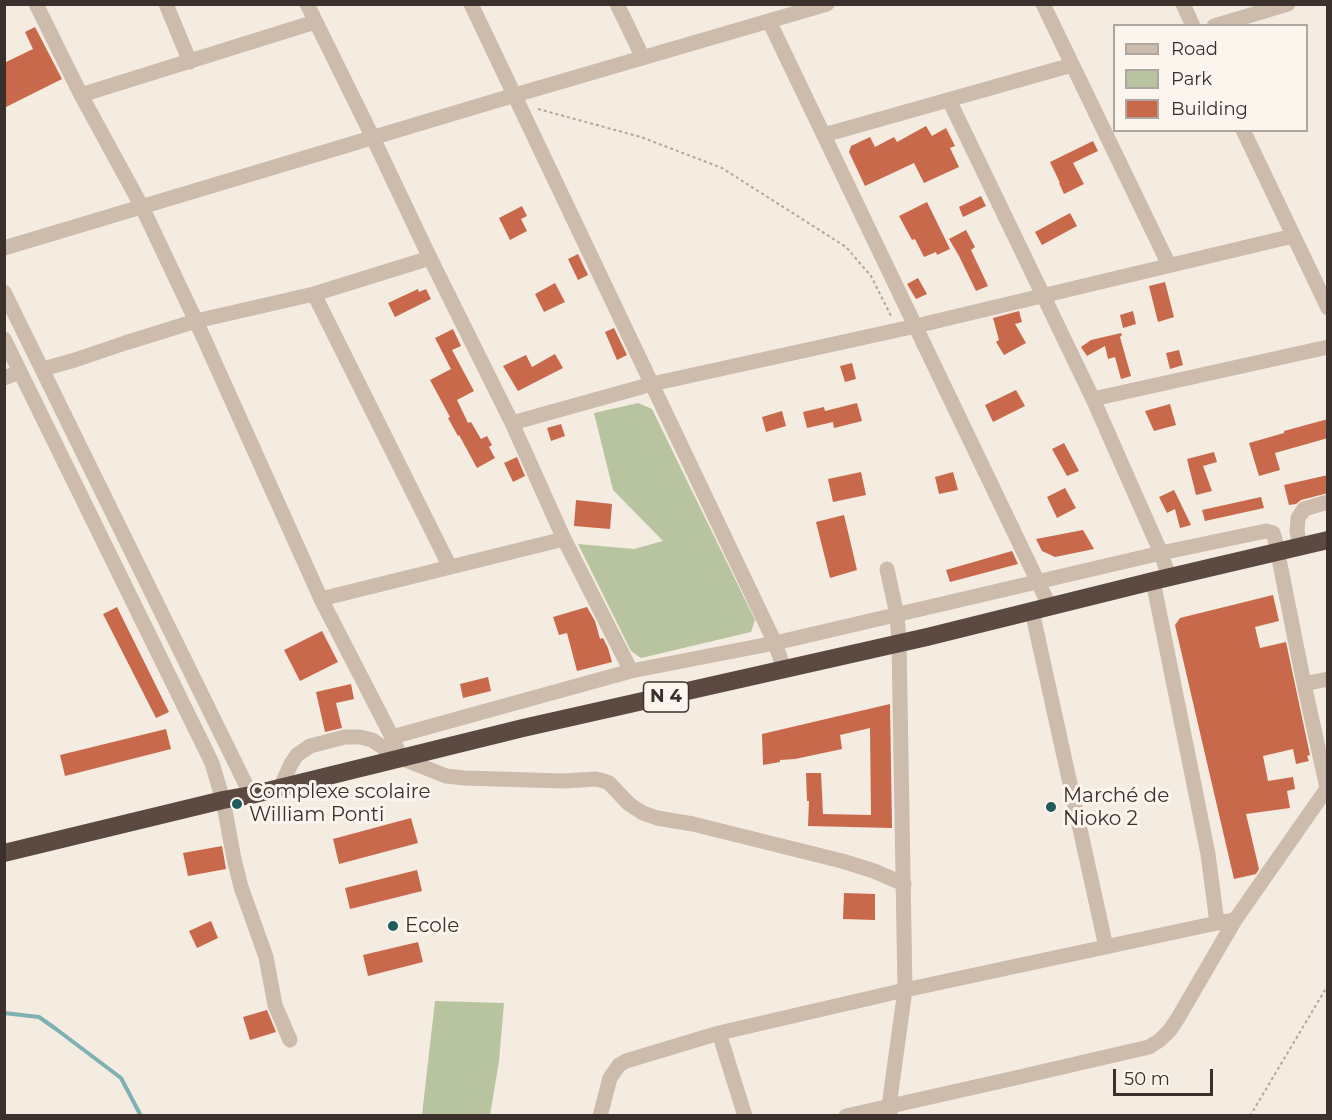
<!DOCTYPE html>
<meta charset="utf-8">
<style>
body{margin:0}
#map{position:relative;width:1332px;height:1120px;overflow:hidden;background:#f4ebe1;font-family:Montserrat,sans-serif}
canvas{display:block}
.frame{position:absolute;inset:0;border:6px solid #3b302b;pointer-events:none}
.legend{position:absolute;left:1113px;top:24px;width:195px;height:108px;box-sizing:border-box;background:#fbf5ee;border:2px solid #aea6a0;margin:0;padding:8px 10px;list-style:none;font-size:18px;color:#3b302b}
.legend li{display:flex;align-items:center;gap:12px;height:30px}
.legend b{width:30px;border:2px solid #aea6a0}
.scale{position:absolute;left:1113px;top:1069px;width:100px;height:27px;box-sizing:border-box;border:3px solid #3b302b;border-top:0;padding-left:8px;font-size:18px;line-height:21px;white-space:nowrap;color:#3b302b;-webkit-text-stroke:4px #fbf5ee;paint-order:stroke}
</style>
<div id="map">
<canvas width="1332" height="1120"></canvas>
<div class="frame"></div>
<ul class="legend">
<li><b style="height:8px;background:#cdbbac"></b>Road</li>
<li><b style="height:16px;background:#b8c4a0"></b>Park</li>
<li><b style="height:16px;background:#c8694b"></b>Building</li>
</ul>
<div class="scale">50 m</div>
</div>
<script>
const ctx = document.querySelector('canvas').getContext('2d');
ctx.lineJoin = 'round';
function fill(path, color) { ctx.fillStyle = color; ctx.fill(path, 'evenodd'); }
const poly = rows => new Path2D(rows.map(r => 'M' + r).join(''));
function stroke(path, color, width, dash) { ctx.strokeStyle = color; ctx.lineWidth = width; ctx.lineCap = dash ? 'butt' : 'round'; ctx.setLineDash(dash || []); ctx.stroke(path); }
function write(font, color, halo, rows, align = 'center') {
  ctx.font = font + ' Montserrat,sans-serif'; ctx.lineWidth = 6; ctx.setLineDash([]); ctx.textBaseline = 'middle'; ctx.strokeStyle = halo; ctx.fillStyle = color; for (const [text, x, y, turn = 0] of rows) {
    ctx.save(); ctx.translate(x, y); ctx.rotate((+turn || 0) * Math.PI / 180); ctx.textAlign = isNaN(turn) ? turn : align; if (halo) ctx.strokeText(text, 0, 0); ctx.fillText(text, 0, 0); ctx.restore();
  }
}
const green = poly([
 [638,403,652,409,755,620,751,632,641,658,631,651,578,544,634,549,663,541,613,490,594,413],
 [435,1001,504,1003,499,1061,490,1115,422,1115]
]);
const stream = poly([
 [4,1013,39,1017,56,1029,121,1078,141,1116]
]);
const building = poly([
 [35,27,62,79,4,108,4,63,33,49,25,32],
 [926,126,932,136,946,128,955,146,950,148,959,167,924,183,914,163,865,186,849,152,851,146,870,137,875,147,894,137,897,142],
 [1093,141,1098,151,1073,163,1084,184,1064,194,1059,183,1060,183,1050,162],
 [981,196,986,206,963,217,959,207],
 [927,202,950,249,937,255,936,252,924,257,915,239,912,240,899,216],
 [522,206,527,216,521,219,527,231,510,240,499,218],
 [1070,213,1077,226,1042,245,1035,232],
 [966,230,975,247,971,250,988,286,976,291,959,256,949,239],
 [578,254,588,275,578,280,568,259],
 [918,278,927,294,916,299,907,284],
 [1165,282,1174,317,1158,322,1149,286],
 [555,283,565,302,544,312,535,294],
 [418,289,419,292,426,289,431,299,395,317,388,303],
 [1019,311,1022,322,1015,324,1026,343,1004,355,996,342,999,340,993,318],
 [1133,311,1136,324,1123,328,1120,315],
 [614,328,627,355,617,360,605,332],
 [453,329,461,346,452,350,474,391,457,400,468,423,471,422,481,439,487,436,492,445,489,447,495,458,477,468,459,435,458,436,448,418,450,417,430,380,451,369,435,338],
 [1121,333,1122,335,1120,337,1131,376,1121,379,1115,357,1108,359,1105,346,1087,356,1081,347,1091,340],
 [1179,350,1183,365,1170,369,1166,353],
 [555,354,563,368,518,391,503,366,526,355,532,367],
 [852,363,856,379,845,382,840,366],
 [1016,390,1025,406,993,422,985,405],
 [857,403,862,421,834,428,833,422,807,428,803,412,824,407,825,411],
 [1170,404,1176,425,1154,431,1145,411],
 [782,411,786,426,766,432,762,417],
 [1328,419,1328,438,1275,453,1280,470,1259,476,1249,443,1284,433,1284,431],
 [561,424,565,436,551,441,547,428],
 [1064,443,1079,471,1067,476,1052,449],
 [1214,452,1217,462,1203,466,1212,491,1196,495,1187,459],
 [517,457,525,476,513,482,504,463],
 [861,472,866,495,833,502,828,479],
 [953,472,958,490,939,494,935,477],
 [1328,475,1328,493,1301,500,1296,504,1289,505,1284,485],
 [1065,488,1076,508,1057,518,1047,497],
 [1174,490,1177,496,1191,525,1180,528,1175,509,1167,513,1159,497],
 [1261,497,1264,508,1205,521,1202,510],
 [576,500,612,504,610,529,574,526],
 [844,515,857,570,830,578,816,522],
 [1083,530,1094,549,1055,557,1042,551,1036,539],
 [1012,551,1018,564,950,582,946,570],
 [1273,595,1279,621,1255,627,1260,648,1286,642,1310,755,1307,756,1309,761,1296,764,1293,749,1263,756,1268,781,1293,777,1295,789,1287,791,1290,808,1246,814,1259,869,1256,874,1234,879,1175,625,1180,618],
 [117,607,169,712,156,718,103,614],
 [587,607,595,621,600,639,603,638,608,648,612,662,577,671,567,633,559,635,553,617],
 [322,631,338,662,300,681,284,650],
 [488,677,491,691,463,698,460,684],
 [351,684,354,699,336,703,342,728,325,732,316,692],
 [890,704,892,828,808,826,809,801,807,801,806,773,821,773,823,814,871,815,870,728,840,735,842,749,795,759,780,760,780,762,763,765,762,734],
 [166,729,171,749,65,776,60,755],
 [411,818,418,843,339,864,333,839],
 [222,846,226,869,188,876,183,853],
 [417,870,422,891,350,909,345,888],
 [844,893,875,894,875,920,843,919],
 [211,921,218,938,197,948,189,931],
 [418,942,423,962,368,976,363,955],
 [267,1010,276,1032,250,1040,243,1017]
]);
const path = poly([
 [538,109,641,137,722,168,846,247,871,276,892,318],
 [1250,1116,1328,985]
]);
const minor = poly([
 [36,4,81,95,142,207,196,321,321,599,392,737,401,758,446,776,465,778,563,781,596,779,604,781,609,783,629,804,643,813,657,818,693,824,842,861,874,871,904,884],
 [166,4,190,62],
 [307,4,373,138,430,258,512,423,564,539,631,671],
 [471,4,775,643,784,669],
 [617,4,643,58],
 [1043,4,1169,265],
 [1183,4,1193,26],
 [769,21,1050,607],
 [1214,26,1288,4],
 [81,95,315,22],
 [949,100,1093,399,1161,553,1169,577],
 [1243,130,1328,308],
 [824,135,1072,65],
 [4,248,515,95,827,4],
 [4,292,251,795],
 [314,294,450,567],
 [4,339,212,763,223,800,234,859,241,887,266,957,275,1005,290,1040],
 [43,369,75,360,125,343,196,321,314,294,430,258],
 [4,378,20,372],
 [1093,399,1328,347],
 [512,423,652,384,916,326,1293,236],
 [1300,547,1297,531,1298,518,1304,509,1328,502],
 [887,569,897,615,899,642,905,990,889,1106,890,1113],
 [1153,581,1208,854,1217,923],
 [321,599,564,539],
 [1032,611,1106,947],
 [1304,684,1328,679],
 [392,737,631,671,775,643,1161,553,1266,531,1273,533,1275,539,1304,684,1327,788],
 [280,788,291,764,297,755,310,746,345,737,360,737,372,740,384,748,391,761],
 [719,1033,745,1116],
 [600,1116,610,1078,619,1065,626,1061,719,1033,905,990,1217,923,1235,920],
 [846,1116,1015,1078,1149,1047,1160,1040,1170,1030,1178,1018,1235,920,1328,787]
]);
const highway = poly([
 [4,853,223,800,251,795,523,728,927,637,1153,581,1328,540]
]);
const markers = [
 [237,804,6,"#1f5a5e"],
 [1051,807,6,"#1f5a5e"],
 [393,926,6,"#1f5a5e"]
];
const shields = [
 [666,697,45]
];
const shieldNames = [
 ["N 4",666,697]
];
const poiNames = [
 ["Complexe scolaire",249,792],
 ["William Ponti",249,815],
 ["Marché de",1063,796],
 ["Nioko 2",1063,819],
 ["Ecole",405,926]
];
fill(green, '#b8c4a0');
stroke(stream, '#7fb0b2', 4);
fill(building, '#c8694b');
stroke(path, '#b9a596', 2, [3, 3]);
stroke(minor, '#cdbbac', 15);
stroke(highway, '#5c4a42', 18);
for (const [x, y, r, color] of markers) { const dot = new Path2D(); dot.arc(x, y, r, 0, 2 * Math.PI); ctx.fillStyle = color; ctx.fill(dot); stroke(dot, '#fbf5ee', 2); }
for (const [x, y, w] of shields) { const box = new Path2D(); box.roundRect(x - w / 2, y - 15, w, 30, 4.5); ctx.fillStyle = '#fbf5ee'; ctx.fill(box); stroke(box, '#3b302b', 1.5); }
write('bold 18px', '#3b302b', null, shieldNames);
write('20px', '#3b302b', '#fbf5ee', poiNames, 'left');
</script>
